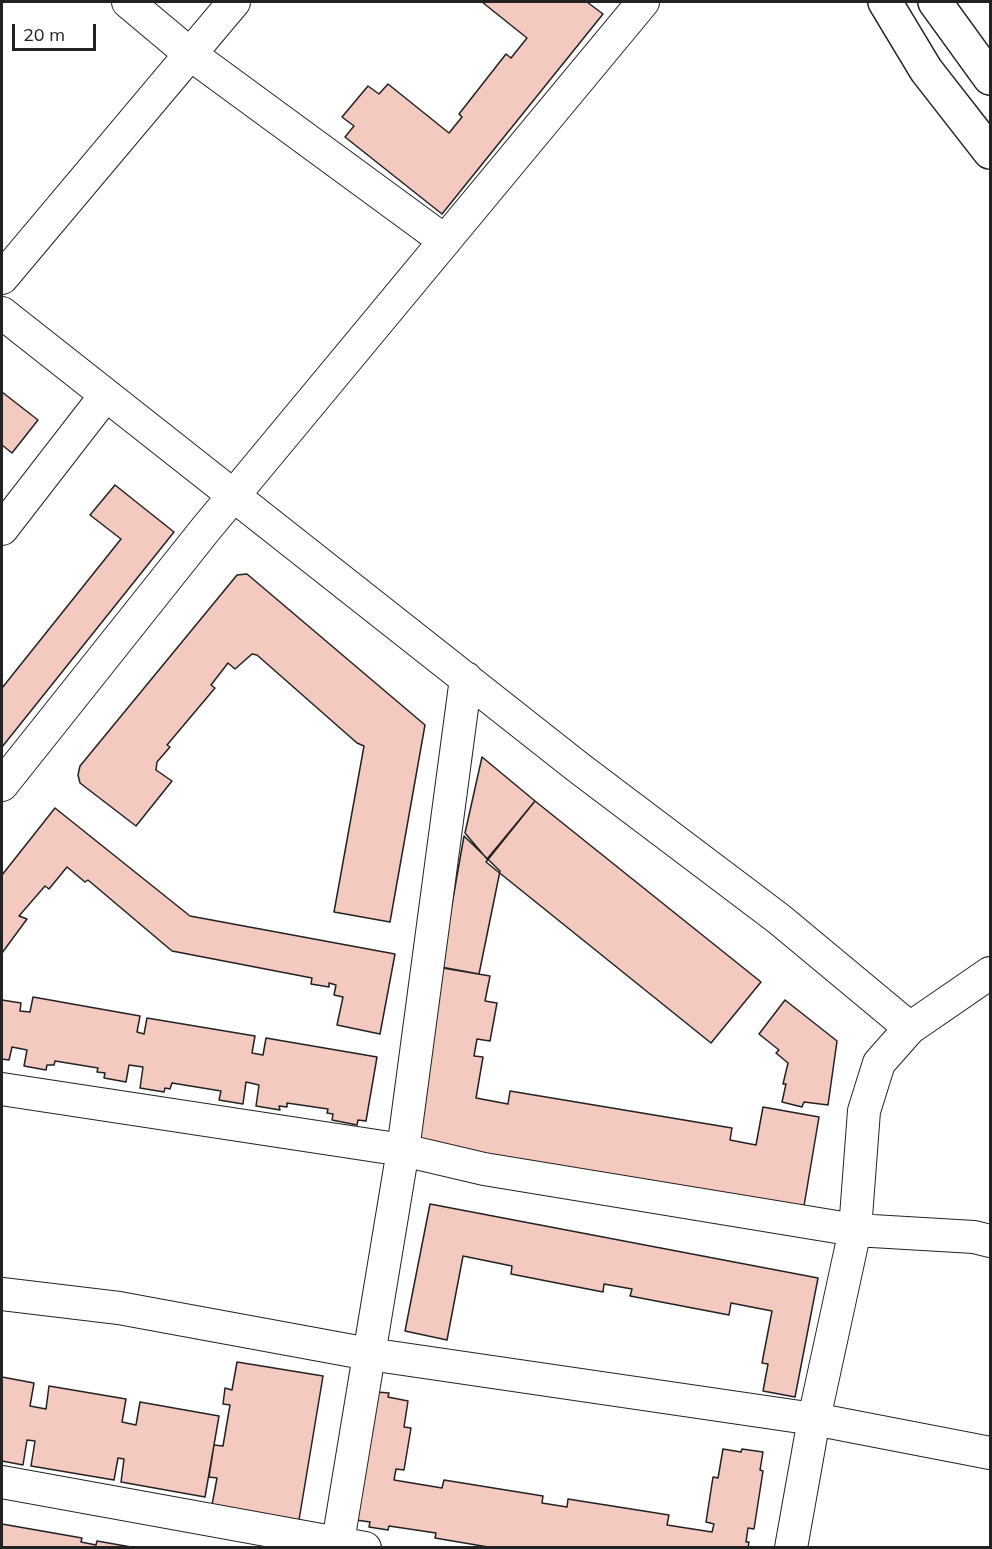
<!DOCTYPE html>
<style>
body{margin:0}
#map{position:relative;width:992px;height:1549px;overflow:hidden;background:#fff;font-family:Mulish,sans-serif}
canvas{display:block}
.frame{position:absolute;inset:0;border:3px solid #222;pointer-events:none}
.scale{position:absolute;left:12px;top:24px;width:84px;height:27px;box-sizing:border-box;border:3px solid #222;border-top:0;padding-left:8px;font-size:18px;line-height:21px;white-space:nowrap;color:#222;-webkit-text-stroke:4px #fff;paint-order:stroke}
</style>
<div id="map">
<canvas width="992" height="1549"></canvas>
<div class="frame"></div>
<div class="scale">20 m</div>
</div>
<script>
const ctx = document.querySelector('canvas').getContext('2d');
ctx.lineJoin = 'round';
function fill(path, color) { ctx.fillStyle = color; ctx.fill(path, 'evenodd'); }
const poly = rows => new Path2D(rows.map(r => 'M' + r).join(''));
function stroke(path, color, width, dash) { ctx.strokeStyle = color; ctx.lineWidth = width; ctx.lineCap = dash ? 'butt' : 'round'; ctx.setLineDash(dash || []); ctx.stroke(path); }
const building = poly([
 [482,2,587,2,603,14,442,214,345,137,354,126,342,117,368,86,379,94,388,84,449,133,462,117,459,114,506,54,511,58,527,38,482,2],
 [2,392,38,420,12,453,2,445,2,392],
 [115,485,174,532,2,747,2,688,121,539,90,515,115,485],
 [247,574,425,725,390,922,334,912,364,746,357,743,257,655,252,654,235,669,228,663,211,685,215,688,167,745,170,747,157,762,156,770,172,781,136,826,80,783,78,775,80,766,237,575,247,574],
 [482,757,535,801,487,859,465,833,482,757],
 [535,801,761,982,711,1043,486,862,535,801],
 [55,808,190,916,395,954,380,1034,337,1025,343,997,334,995,336,985,329,983,329,987,311,984,312,978,172,951,88,880,85,882,67,867,49,889,45,886,19,916,27,919,2,953,2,875,55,808],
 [464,836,500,871,479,974,441,967,464,836],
 [437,967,490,976,485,1001,497,1003,490,1041,477,1039,474,1056,483,1057,476,1098,508,1104,510,1091,732,1128,730,1140,756,1145,763,1107,819,1117,804,1206,408,1141,437,967],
 [33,997,140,1016,137,1032,144,1034,147,1018,255,1036,252,1053,263,1055,266,1038,377,1057,366,1121,358,1120,357,1125,332,1120,333,1114,327,1113,328,1109,287,1103,287,1107,279,1106,280,1110,256,1106,259,1085,246,1082,243,1104,219,1100,221,1091,172,1083,170,1089,165,1088,164,1092,140,1088,143,1067,129,1065,126,1082,104,1078,105,1073,97,1072,98,1068,55,1061,54,1065,47,1065,46,1070,24,1066,27,1050,12,1047,9,1060,2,1059,2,1000,21,1003,20,1011,30,1012,33,997],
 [785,1000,837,1041,828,1105,804,1102,802,1107,782,1102,786,1084,783,1084,788,1063,776,1053,779,1050,759,1034,785,1000],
 [430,1204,818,1278,795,1397,763,1391,768,1364,762,1363,772,1311,731,1303,729,1315,630,1296,632,1289,604,1284,603,1292,511,1274,512,1266,463,1256,447,1340,405,1331,430,1204],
 [237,1362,323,1376,299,1520,212,1505,217,1478,209,1477,214,1445,223,1446,230,1405,223,1404,225,1388,232,1390,237,1362],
 [2,1377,34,1383,30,1406,46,1409,49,1386,126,1399,122,1422,136,1425,140,1402,219,1416,205,1497,121,1482,124,1459,118,1458,114,1480,31,1466,35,1441,27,1440,23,1465,2,1461,2,1377],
 [377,1392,389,1393,388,1397,408,1401,404,1427,411,1428,404,1470,396,1469,394,1480,442,1488,444,1480,543,1496,542,1503,567,1507,568,1499,669,1515,667,1525,712,1532,714,1524,706,1522,713,1477,718,1478,723,1449,741,1452,742,1449,763,1452,760,1470,763,1471,754,1529,748,1528,746,1542,749,1542,748,1548,494,1548,435,1538,436,1533,389,1526,388,1530,369,1527,370,1522,356,1520,377,1392],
 [2,1524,82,1538,81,1542,96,1545,97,1541,137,1548,2,1548,2,1524]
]);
const minor = poly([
 [128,2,190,54,445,241],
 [2,278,234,2],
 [2,313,579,768,779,919,910,1028],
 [2,529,105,396],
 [2,785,205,530,643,2],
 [2,1089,403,1150,484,1169,855,1230,974,1237,990,1241],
 [2,1294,119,1308,369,1354,814,1419,990,1453],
 [2,1482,365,1548],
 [337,1548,403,1150,466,678],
 [791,1548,814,1419,855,1230,864,1111,879,1063,910,1028,990,973]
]);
const major = poly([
 [885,2,926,70,990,152],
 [935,2,990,78]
]);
fill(building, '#f3c9c0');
stroke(building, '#222', 1.5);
stroke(minor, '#222', 34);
stroke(major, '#222', 36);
stroke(minor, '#fff', 32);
stroke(major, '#fff', 33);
</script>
